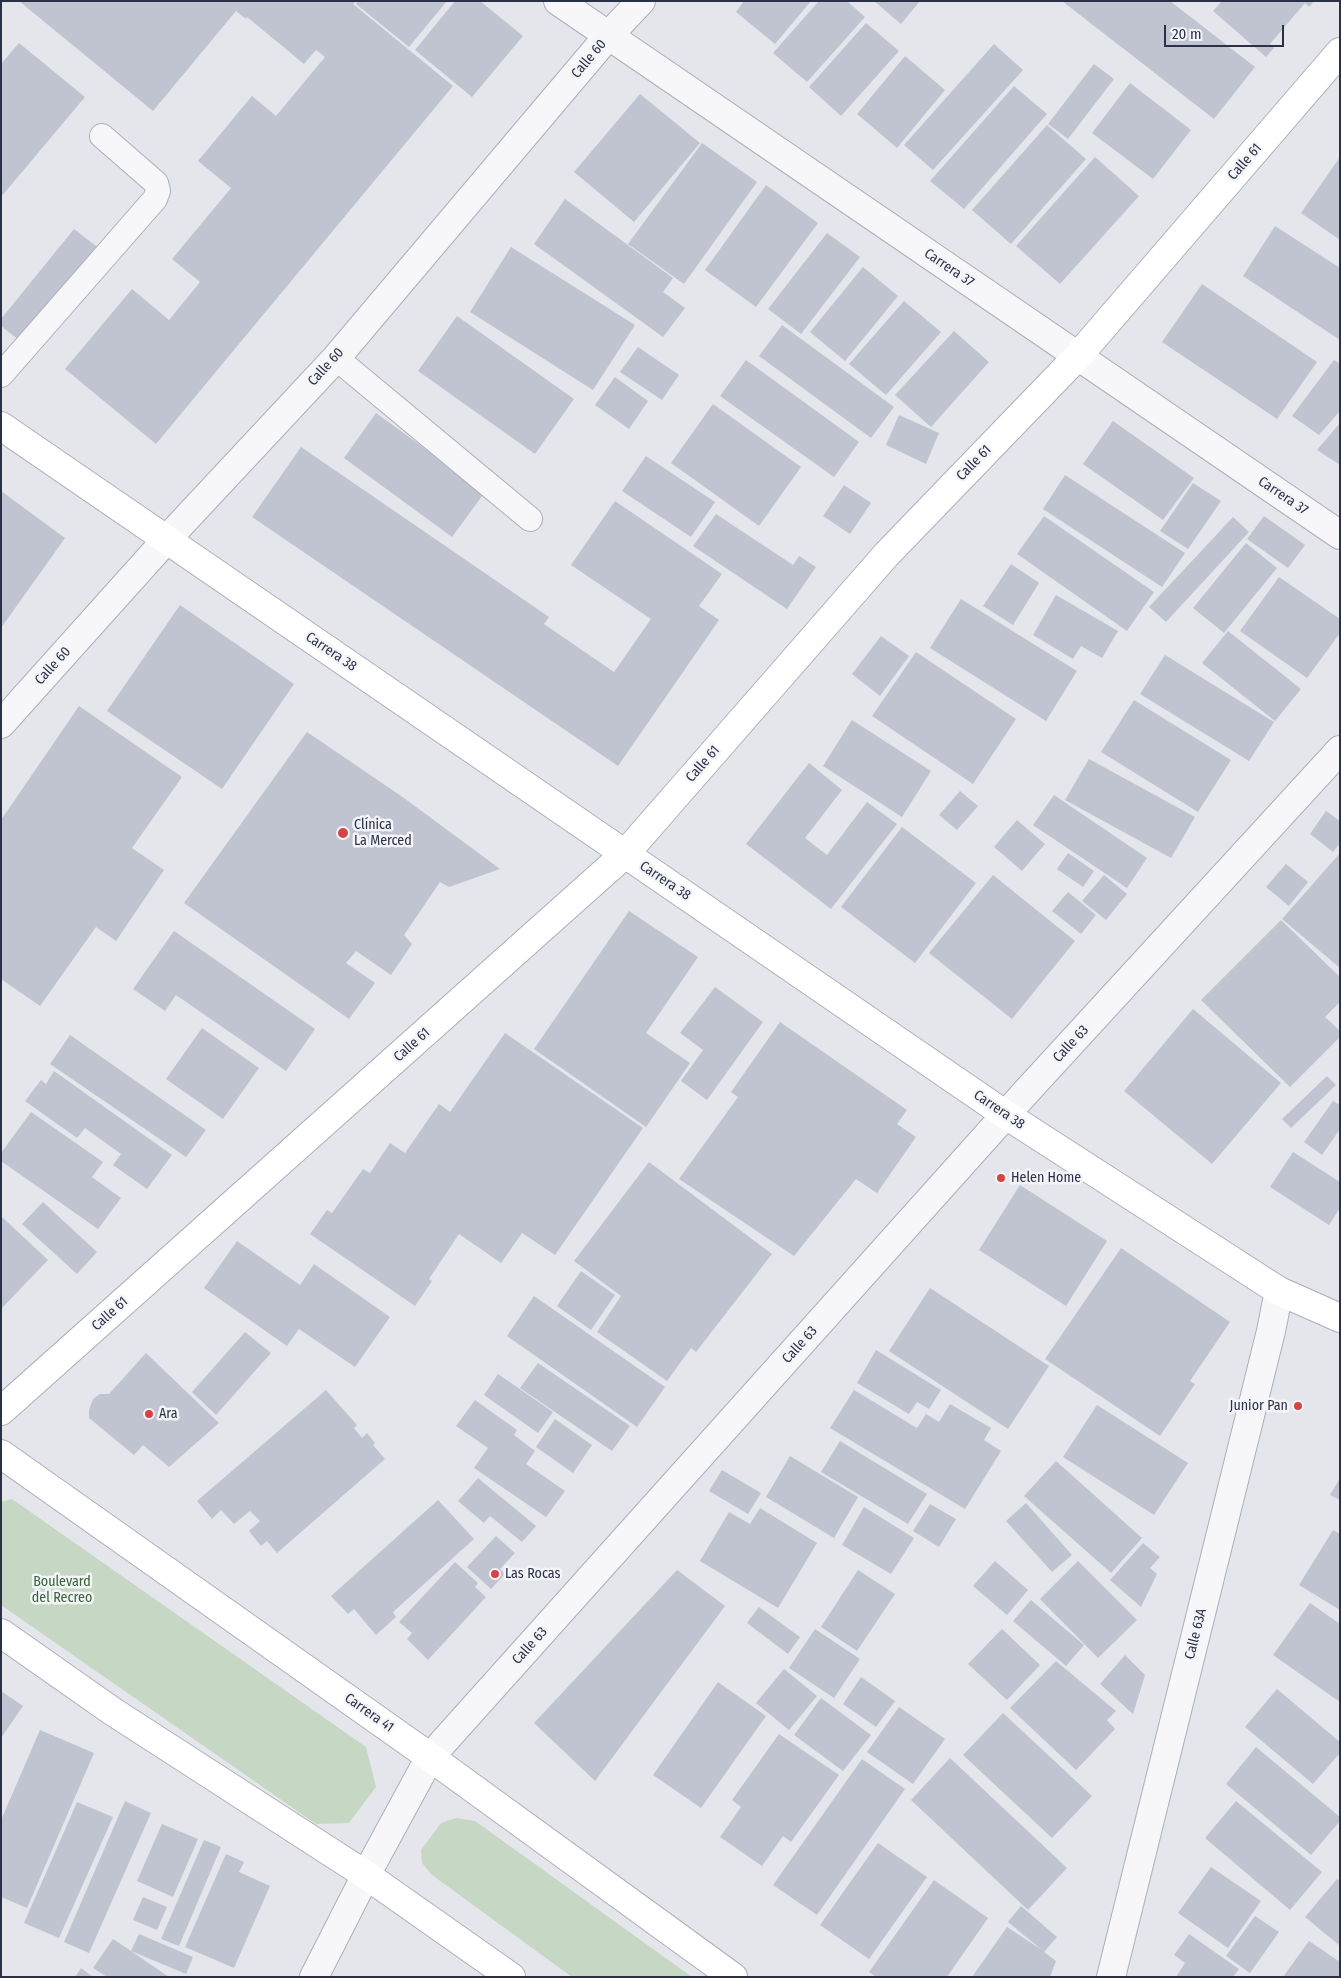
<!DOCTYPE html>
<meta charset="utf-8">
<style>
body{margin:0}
#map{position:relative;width:1341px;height:1978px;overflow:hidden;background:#e4e6ec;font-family:"Fira Sans Condensed",sans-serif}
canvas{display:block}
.frame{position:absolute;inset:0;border:2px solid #2a3046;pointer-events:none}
.scale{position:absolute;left:1164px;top:25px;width:120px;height:22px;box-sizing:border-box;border:2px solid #2a3046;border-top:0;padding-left:6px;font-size:15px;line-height:18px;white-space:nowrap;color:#2a3046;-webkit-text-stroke:4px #f4f5f9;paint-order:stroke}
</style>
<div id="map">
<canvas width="1341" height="1978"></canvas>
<div class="frame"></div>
<div class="scale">20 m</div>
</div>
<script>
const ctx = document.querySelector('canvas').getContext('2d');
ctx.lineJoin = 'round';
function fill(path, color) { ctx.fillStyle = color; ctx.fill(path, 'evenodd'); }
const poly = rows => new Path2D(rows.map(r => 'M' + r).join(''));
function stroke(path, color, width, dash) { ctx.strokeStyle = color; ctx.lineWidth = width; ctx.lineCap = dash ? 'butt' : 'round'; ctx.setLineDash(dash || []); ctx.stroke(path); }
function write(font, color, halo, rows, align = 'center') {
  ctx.font = font + ' "Fira Sans Condensed",sans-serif'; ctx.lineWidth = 5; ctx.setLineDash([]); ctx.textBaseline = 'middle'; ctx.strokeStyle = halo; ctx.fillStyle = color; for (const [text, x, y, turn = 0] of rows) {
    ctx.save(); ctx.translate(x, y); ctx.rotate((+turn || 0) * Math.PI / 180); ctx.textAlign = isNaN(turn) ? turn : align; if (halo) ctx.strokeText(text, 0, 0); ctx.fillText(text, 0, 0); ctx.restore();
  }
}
const green = poly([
 [12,1499,366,1747,376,1787,349,1823,316,1824,1,1605,1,1502],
 [456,1818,475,1821,692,1977,572,1977,432,1875,422,1863,421,1850,441,1823]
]);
const building = poly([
 [19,1,356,1,353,4,453,86,156,444,65,369,132,289,169,320,200,282,172,259,231,188,198,161,252,96,276,116,325,57,316,50,304,64,247,17,246,19,236,11,153,111],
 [358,1,447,1,409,47,356,4],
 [455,1,480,1,523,36,472,97,415,50],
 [744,1,811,1,775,44,736,12],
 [819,1,847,1,865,17,807,82,773,53],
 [874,1,920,1,901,24],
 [1062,1,1170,1,1255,67,1214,119],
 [1222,1,1314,1,1309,7,1305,3,1270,44,1274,48,1266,57,1213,11],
 [866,23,899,51,841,116,809,87],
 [19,43,85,97,1,197,1,64],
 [994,44,1023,70,933,170,904,145],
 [905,56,945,90,897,148,857,114],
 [1094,64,1114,79,1068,139,1048,124],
 [1130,83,1191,130,1153,179,1092,133],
 [1014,86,1047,114,964,209,930,181],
 [640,94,700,143,634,222,574,172],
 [1047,125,1086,159,1011,244,972,210],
 [702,143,757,182,684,284,628,244],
 [1095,157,1139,196,1060,284,1016,246],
 [1340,157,1340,240,1301,213],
 [766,185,818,223,756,307,705,270],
 [565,199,673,278,663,292,685,308,663,337,534,244],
 [1275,226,1340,268,1340,340,1243,276],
 [74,229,100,249,24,344,1,326,1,319],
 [827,233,860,257,801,334,768,309],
 [511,247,635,325,593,390,470,312],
 [863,267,898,296,845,361,810,332],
 [1202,284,1317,362,1277,419,1162,342],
 [904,301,941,332,886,395,849,364],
 [457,316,574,399,535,454,418,371],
 [782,325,894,407,871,438,759,356],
 [954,331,989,362,931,427,895,395],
 [638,347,679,375,662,400,620,372],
 [746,360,859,442,834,477,720,396],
 [1334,360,1340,364,1340,411,1319,435,1292,416],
 [615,377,648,401,629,429,595,405],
 [713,404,801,467,759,526,671,463],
 [376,413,485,492,452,537,344,458],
 [899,415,939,433,926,464,886,445],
 [1113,421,1194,478,1163,520,1083,464],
 [1340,423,1340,465,1317,450],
 [301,447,549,617,544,624,614,672,651,619,571,565,615,501,722,574,699,606,719,620,618,766,252,517],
 [646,456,715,502,691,537,622,491],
 [1065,475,1185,553,1162,587,1043,509],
 [1193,483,1221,501,1188,549,1160,531],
 [844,485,871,503,850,534,823,516],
 [1,491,65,538,1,628],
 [716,514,793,565,799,556,816,567,787,609,693,546],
 [1044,516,1154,592,1127,631,1017,554],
 [1264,516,1305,545,1288,568,1247,539],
 [1233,517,1249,532,1166,622,1149,607],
 [1246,543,1277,568,1224,633,1193,608],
 [1011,564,1039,583,1013,625,983,606],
 [1279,577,1340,619,1340,633,1307,678,1240,631],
 [1056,595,1118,631,1102,658,1081,646,1073,659,1033,635],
 [961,599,1077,671,1046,721,930,648],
 [180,605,294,684,222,789,107,711],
 [1228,631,1301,689,1275,721,1202,663],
 [881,636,909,656,880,696,852,674],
 [916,652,1016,719,973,784,872,716],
 [1165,655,1274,722,1249,761,1140,694],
 [1134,700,1231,760,1198,812,1101,752],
 [79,706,182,777,132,848,164,870,116,941,96,927,40,1006,1,979,1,820],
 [852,720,931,771,902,817,823,766],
 [307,732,404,798,500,869,449,887,440,882,404,935,412,944,391,975,356,951,346,963,375,983,349,1019,184,903],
 [1089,759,1195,817,1171,858,1065,800],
 [809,763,842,790,805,838,827,855,867,802,897,824,831,909,746,844],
 [960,791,978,806,957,830,939,815],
 [1054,795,1147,858,1127,888,1033,825],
 [1326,811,1340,821,1340,843,1333,852,1310,834],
 [1017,820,1045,844,1022,871,994,847],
 [902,827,976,883,915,963,841,907],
 [1068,853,1094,871,1083,887,1057,869],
 [1340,853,1340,968,1282,919],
 [1286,864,1308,882,1289,906,1266,887],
 [993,875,1075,941,1012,1019,929,953],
 [1104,875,1127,894,1106,920,1082,901],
 [1068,892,1096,915,1081,934,1052,911],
 [629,911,698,957,646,1033,690,1063,646,1127,534,1049],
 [1281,920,1340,977,1340,1002,1325,1017,1340,1031,1340,1037,1290,1087,1201,1000],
 [174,931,315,1029,286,1071,176,995,165,1011,133,989],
 [715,987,763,1022,707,1100,681,1081,703,1050,680,1033],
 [1193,1009,1281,1083,1212,1164,1124,1091],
 [780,1022,907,1110,897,1124,916,1137,877,1193,856,1179,794,1256,679,1179,738,1097,731,1092],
 [202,1028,259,1068,223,1119,166,1079],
 [505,1033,643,1128,555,1255,522,1233,501,1263,459,1234,429,1279,432,1281,415,1306,310,1234,327,1210,332,1213,363,1169,370,1173,390,1143,405,1153,439,1104,450,1112],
 [70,1035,206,1130,186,1157,50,1064],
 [54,1071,172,1155,147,1189,113,1165,121,1154,85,1128,77,1138,25,1101,41,1080,46,1084],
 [1327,1076,1336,1085,1291,1128,1282,1119],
 [1333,1101,1340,1105,1340,1129,1322,1155,1304,1142],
 [31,1112,103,1162,92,1177,121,1198,98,1229,1,1161,1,1153],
 [1293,1152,1340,1182,1340,1208,1329,1225,1270,1187],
 [649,1162,772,1254,696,1352,691,1348,667,1381,597,1332,621,1296,574,1261],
 [1020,1185,1107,1241,1066,1306,979,1250],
 [43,1202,97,1252,77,1274,22,1224],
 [1,1216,48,1260,1,1309],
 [237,1241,300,1285,314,1264,390,1317,355,1367,299,1329,287,1346,204,1288],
 [1121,1248,1230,1322,1190,1381,1195,1384,1160,1436,1045,1359],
 [581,1271,615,1295,591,1330,557,1306],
 [930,1288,1049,1366,1008,1429,889,1351],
 [534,1296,665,1387,637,1427,507,1336],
 [245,1332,271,1353,216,1415,192,1392],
 [876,1350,941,1390,929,1409,917,1402,909,1414,857,1383],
 [146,1353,219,1423,169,1467,143,1445,134,1455,89,1418,89,1410,93,1399,100,1394,109,1394],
 [538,1363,630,1426,612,1451,520,1388],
 [498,1374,553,1412,538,1433,484,1395],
 [326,1390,357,1425,354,1428,362,1438,367,1433,375,1443,373,1445,385,1459,277,1553,267,1541,261,1546,249,1531,260,1521,250,1511,234,1524,221,1510,212,1519,197,1501],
 [854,1390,917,1428,926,1414,939,1422,950,1404,991,1428,984,1440,1001,1451,965,1509,830,1428],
 [475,1400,517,1430,514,1435,535,1451,526,1464,565,1491,546,1517,474,1468,488,1448,456,1426],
 [1097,1405,1188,1463,1154,1515,1063,1457],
 [555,1419,592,1445,573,1473,536,1447],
 [840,1441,927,1494,908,1524,821,1472],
 [790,1456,858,1497,834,1538,766,1497],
 [1056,1461,1142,1538,1111,1573,1024,1496],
 [722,1470,761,1493,748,1514,709,1491],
 [478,1478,536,1526,522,1542,490,1516,484,1523,458,1501],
 [1340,1478,1340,1500,1330,1495],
 [438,1500,474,1539,393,1612,396,1617,376,1635,354,1609,348,1614,331,1596],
 [1026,1503,1072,1555,1052,1572,1006,1521],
 [930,1504,956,1519,939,1547,913,1531],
 [864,1507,914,1538,891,1574,842,1545],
 [760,1508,817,1543,778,1608,700,1561,729,1512,750,1524],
 [1333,1530,1340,1534,1340,1610,1299,1585],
 [496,1536,515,1553,500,1569,505,1574,491,1589,467,1567],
 [1143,1543,1160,1557,1150,1568,1157,1574,1141,1607,1110,1580],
 [995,1561,1028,1590,1007,1615,973,1586],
 [1078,1561,1137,1620,1098,1658,1040,1599],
 [455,1562,478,1583,475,1587,486,1597,428,1660,407,1639,412,1633,399,1622],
 [677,1570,725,1606,595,1781,534,1723],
 [858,1570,895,1594,857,1651,821,1627],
 [1031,1600,1084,1645,1066,1666,1013,1621],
 [1310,1603,1340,1624,1340,1702,1273,1655],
 [759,1607,800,1637,788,1654,747,1623],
 [815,1629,860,1659,834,1698,789,1668],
 [1002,1629,1040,1665,1007,1700,968,1664],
 [1125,1655,1145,1675,1133,1714,1100,1684],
 [1056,1661,1116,1711,1107,1720,1115,1729,1076,1770,1010,1708],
 [784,1669,817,1696,789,1730,756,1703],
 [861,1677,895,1701,876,1727,843,1704],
 [718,1682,766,1716,701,1808,653,1775],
 [1277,1689,1340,1742,1340,1753,1313,1784,1245,1727],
 [1,1691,23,1706,1,1738],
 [821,1698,871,1735,843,1771,794,1735],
 [899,1707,945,1739,913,1784,867,1752],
 [1003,1713,1092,1796,1052,1838,963,1755],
 [40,1730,94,1753,27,1908,1,1897,1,1820],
 [779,1734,839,1775,791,1842,783,1836,762,1866,720,1837,741,1807,732,1800],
 [1256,1747,1340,1817,1340,1821,1311,1855,1226,1784],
 [950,1758,1067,1868,1028,1910,911,1800],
 [862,1759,905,1789,817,1915,773,1885],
 [125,1801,151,1813,89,1953,64,1942],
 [1236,1801,1322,1872,1290,1910,1205,1838],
 [77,1802,113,1817,59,1938,24,1923],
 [162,1824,198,1839,173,1897,137,1881],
 [204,1840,221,1847,179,1946,161,1939],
 [878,1843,927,1877,869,1959,820,1925],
 [226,1854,244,1862,239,1872,270,1886,234,1968,185,1947],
 [1211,1867,1261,1901,1228,1948,1178,1913],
 [1337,1879,1340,1881,1340,1946,1305,1917],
 [934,1880,988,1918,947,1977,876,1977,869,1972],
 [143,1897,167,1907,157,1930,133,1920],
 [1021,1906,1057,1937,1044,1952,1056,1961,1050,1977,972,1977,1007,1927,1042,1950,1008,1922],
 [1255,1916,1279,1932,1250,1973,1226,1956],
 [139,1934,193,1957,186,1974,131,1951],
 [1189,1934,1239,1969,1233,1977,1176,1977,1185,1963,1174,1955],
 [113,1939,128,1949,169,1977,107,1977,93,1968],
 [1309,1941,1340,1962,1340,1977,1283,1977],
 [81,1968,93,1977,75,1977]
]);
const lane = poly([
 [336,358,530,519],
 [1,375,155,199,158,191,156,183,102,136]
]);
const street = poly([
 [558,1,1340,535],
 [1,724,167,539,336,358,608,36,641,1],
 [314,1977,366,1875,430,1757,1027,1091,1340,750],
 [1111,1977,1271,1331,1279,1291]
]);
const secondary = poly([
 [1,426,1006,1115,1279,1291,1340,1318],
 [1,1411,625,854,886,555,1078,356,1340,52],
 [1,1454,430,1757,733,1977],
 [1,1633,112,1711,366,1875,511,1977]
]);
const markers = [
 [343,833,6,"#d74343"],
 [1001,1178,5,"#d74343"],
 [1298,1406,5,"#d74343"],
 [149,1414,5,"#d74343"],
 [495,1574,5,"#d74343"]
];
const streetNames = [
 ["Calle 60",589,59,-50],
 ["Calle 61",1245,162,-49],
 ["Carrera 37",949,268,34],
 ["Calle 60",326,367,-48],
 ["Calle 61",974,463,-46],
 ["Carrera 37",1283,496,34],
 ["Carrera 38",331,652,34],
 ["Calle 60",53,666,-48],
 ["Calle 61",703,764,-49],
 ["Carrera 38",665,881,34],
 ["Calle 63",1071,1044,-47],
 ["Calle 61",412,1045,-42],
 ["Carrera 38",999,1110,34],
 ["Calle 61",110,1314,-42],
 ["Calle 63",800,1345,-48],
 ["Calle 63A",1196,1634,-76],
 ["Calle 63",530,1646,-48],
 ["Carrera 41",369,1713,35]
];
const poiNames = [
 ["Clínica",354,825],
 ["La Merced",354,841],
 ["Helen Home",1011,1178],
 ["Junior Pan",1288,1406,"right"],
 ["Ara",159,1414],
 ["Las Rocas",505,1574]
];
const parkNames = [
 ["Boulevard",62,1582],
 ["del Recreo",62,1598]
];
fill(green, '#c6d7c4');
fill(building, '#c0c4d0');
stroke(lane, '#acafba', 26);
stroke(street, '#acafba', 30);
stroke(secondary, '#acafba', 30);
stroke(lane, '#f7f7fa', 24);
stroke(street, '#f7f7fa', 28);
stroke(secondary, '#fff', 28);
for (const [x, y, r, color] of markers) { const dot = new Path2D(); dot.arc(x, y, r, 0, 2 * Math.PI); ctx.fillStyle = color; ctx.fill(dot); stroke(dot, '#f4f5f9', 2); }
write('14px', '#2a3046', '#f4f5f9', streetNames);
write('14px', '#2a3046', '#f4f5f9', poiNames, 'left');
write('14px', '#386336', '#f4f5f9', parkNames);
</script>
